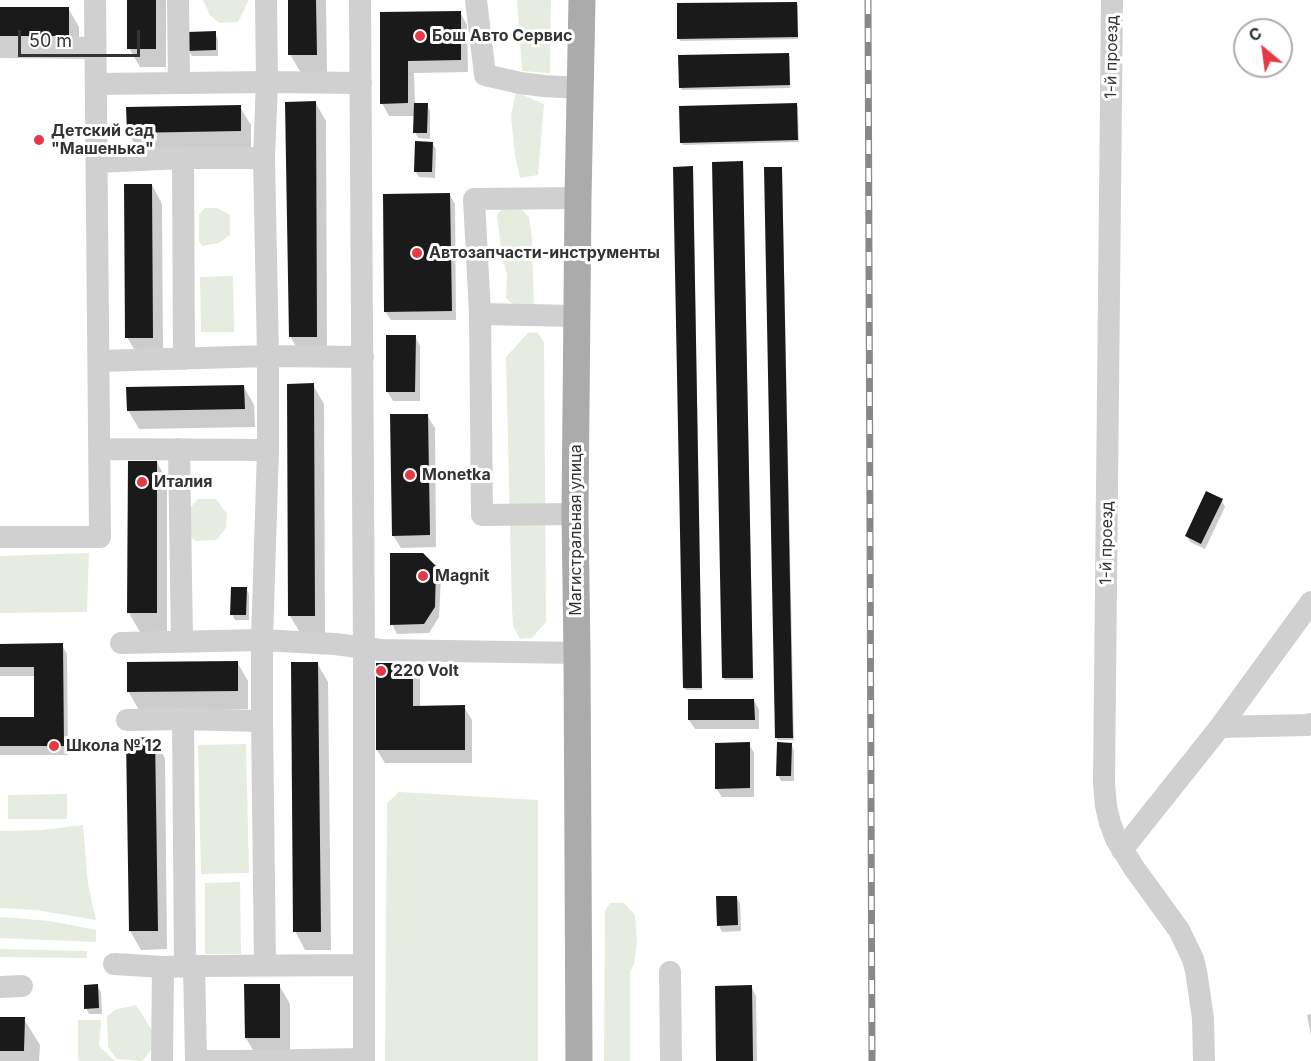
<!DOCTYPE html>
<meta charset="utf-8">
<style>
body{margin:0}
#map{position:relative;width:1311px;height:1061px;overflow:hidden;background:#fff;font-family:Inter,sans-serif}
canvas{display:block}
.north{position:absolute;left:1233px;top:18px;width:60px;height:60px;box-sizing:border-box;background:#fff;border:2px solid #adadad;border-radius:50%;rotate:331deg;font-size:16px;font-weight:700;line-height:24px;text-align:center;color:#333}
.north::after{content:'';display:block;margin:auto;width:21px;height:27px;background:#e63946;clip-path:polygon(50% 0,100% 100%,50% 72%,0 100%)}
.scale{position:absolute;left:18px;top:30px;width:122px;height:27px;box-sizing:border-box;border:3px solid #333;border-top:0;padding-left:8px;font-size:18px;line-height:21px;white-space:nowrap;color:#333;-webkit-text-stroke:4px #fff;paint-order:stroke}
</style>
<div id="map">
<canvas width="1311" height="1061"></canvas>
<div class="north">С</div>
<div class="scale">50 m</div>
</div>
<script>
const ctx = document.querySelector('canvas').getContext('2d');
ctx.lineJoin = 'round';
function fill(path, color) { ctx.fillStyle = color; ctx.fill(path, 'evenodd'); }
const poly = rows => new Path2D(rows.map(r => 'M' + r).join(''));
function stroke(path, color, width, dash) { ctx.strokeStyle = color; ctx.lineWidth = width; ctx.lineCap = dash ? 'butt' : 'round'; ctx.setLineDash(dash || []); ctx.stroke(path); }
function write(font, color, halo, rows, align = 'center') {
  ctx.font = font + ' Inter,sans-serif'; ctx.lineWidth = 6; ctx.setLineDash([]); ctx.textBaseline = 'middle'; ctx.strokeStyle = halo; ctx.fillStyle = color; for (const [text, x, y, turn = 0] of rows) {
    ctx.save(); ctx.translate(x, y); ctx.rotate((+turn || 0) * Math.PI / 180); ctx.textAlign = isNaN(turn) ? turn : align; if (halo) ctx.strokeText(text, 0, 0); ctx.fillText(text, 0, 0); ctx.restore();
  }
}
const green = poly([
 [203,0,248,0,248,2,238,22,219,23,210,15],
 [517,0,551,0,550,73,522,71],
 [516,92,544,104,538,175,520,178,515,155,511,116],
 [205,208,217,208,230,215,230,235,219,243,202,246,199,241,199,215],
 [503,208,520,208,529,217,532,239,534,308,517,308,506,298,507,274,502,258,497,215],
 [233,276,234,332,201,332,200,277],
 [537,332,544,342,546,622,532,638,520,639,513,626,512,608,506,357,528,333],
 [198,499,216,499,227,514,226,528,216,540,195,541,186,531,187,511],
 [89,553,87,612,0,613,0,556],
 [246,744,249,873,201,874,198,745],
 [399,792,538,800,538,1061,385,1061,387,803],
 [67,794,67,819,8,819,8,795],
 [83,825,88,884,96,920,36,910,0,908,0,831,42,830],
 [240,882,241,954,205,954,205,883],
 [610,903,624,903,635,915,637,943,634,964,630,973,630,1061,604,1061,605,911],
 [0,917,50,921,96,930,96,942,0,938],
 [0,949,87,951,87,958,0,957],
 [136,1005,152,1030,151,1050,142,1061,117,1059,108,1047,107,1016,117,1009],
 [78,1020,101,1020,99,1046,115,1061,81,1061,78,1060]
]);
const shadow = poly([
 [129,0,166,0,166,67,140,67,129,48],
 [289,0,326,0,327,73,301,73,290,54],
 [797,3,798,6,798,39,680,41,679,39],
 [0,8,68,8,79,27,79,55,0,55],
 [460,12,467,25,468,72,414,73,415,105,427,105,430,111,430,139,418,138,415,132,415,116,389,116,382,103,381,13],
 [215,33,218,39,218,56,192,56,188,50],
 [788,54,790,57,790,88,682,90,680,87],
 [315,102,326,121,327,356,301,355,290,336],
 [797,105,798,107,799,142,683,145,681,143],
 [240,107,251,125,251,150,139,151,128,133],
 [432,143,436,149,435,178,419,177,415,171],
 [742,163,743,165,753,680,725,680,723,678],
 [692,168,693,170,702,690,686,690,684,688],
 [765,168,781,168,782,171,794,740,778,740,776,738],
 [152,185,162,204,163,356,138,356,127,337],
 [450,195,455,204,456,320,391,320,385,311],
 [415,336,420,346,420,401,393,401,387,391],
 [313,385,324,404,325,634,301,634,290,616],
 [244,387,254,405,255,427,139,429,128,410],
 [427,415,435,428,436,547,401,548,393,535],
 [157,462,167,481,167,632,140,632,129,613],
 [1222,501,1225,507,1205,549,1190,542,1187,536],
 [435,567,441,577,439,617,429,633,397,634,392,624],
 [246,588,249,594,249,620,235,620,232,614],
 [0,645,62,645,67,654,68,755,0,755,0,718,36,719,36,676,0,676],
 [237,662,248,681,248,709,139,710,128,691],
 [317,663,328,682,331,950,305,950,295,931],
 [377,664,413,664,420,677,420,707,464,707,472,720,472,763,385,763,377,750],
 [689,700,754,700,759,710,759,729,695,729,689,720],
 [154,739,165,758,167,949,141,950,130,931],
 [749,744,754,753,754,797,722,797,716,788],
 [791,744,794,750,794,781,781,781,778,775],
 [736,897,740,903,741,931,722,932,719,926,718,898],
 [279,985,290,1004,290,1056,257,1057,246,1038],
 [97,986,101,992,102,1014,89,1014,86,1008],
 [751,986,756,996,757,1061,718,1061],
 [1311,1014,1311,1036,1307,1015],
 [0,1019,24,1019,40,1045,39,1061,0,1061]
]);
const building = poly([
 [127,0,156,0,156,49,127,49],
 [288,0,316,0,317,55,288,55],
 [797,2,798,37,677,39,677,3],
 [0,7,69,7,69,36,0,36],
 [461,11,461,60,408,61,408,103,380,104,380,12],
 [216,31,216,50,187,51,187,32],
 [789,53,790,85,679,88,678,55],
 [316,101,317,337,289,337,285,102],
 [414,103,428,103,427,133,413,133],
 [797,103,798,140,680,143,679,106],
 [241,105,241,131,127,133,126,107],
 [415,141,433,142,432,172,414,172],
 [743,161,753,678,722,678,712,162],
 [693,166,702,688,683,688,673,167],
 [764,167,782,167,793,738,775,738],
 [124,184,152,184,153,338,125,338],
 [450,193,452,311,384,312,383,194],
 [386,335,416,335,415,392,386,392],
 [314,383,315,616,288,616,287,384],
 [244,385,245,409,127,411,126,387],
 [390,414,428,414,430,535,392,536],
 [128,461,157,461,157,613,127,613],
 [1206,491,1223,499,1201,544,1185,536],
 [390,553,423,553,436,566,435,607,424,624,390,625],
 [231,587,247,587,246,615,230,615],
 [63,643,64,746,0,746,0,717,34,717,34,667,0,667,0,644],
 [238,661,238,691,127,692,127,662],
 [291,662,318,662,321,932,293,932],
 [376,663,413,663,413,706,465,705,465,750,376,750],
 [688,699,754,699,755,720,688,720],
 [155,737,158,931,129,931,126,738],
 [750,742,750,788,715,789,715,743],
 [777,742,792,743,791,776,776,776],
 [716,896,737,896,738,925,717,926],
 [98,984,99,1008,84,1009,84,985],
 [244,984,280,984,280,1038,245,1038],
 [752,985,753,1061,716,1061,715,986],
 [0,1017,25,1017,24,1051,0,1051]
]);
const minor = poly([
 [178,0,179,83],
 [360,0,364,648,364,1061],
 [476,0,485,75,520,83,544,86,580,88],
 [1112,0,1104,783,1106,806,1110,823,1116,839,1134,868,1179,930,1193,959,1196,971,1203,1018,1204,1061],
 [0,47,95,48],
 [96,84,267,82,361,83],
 [183,158,184,359],
 [97,162,183,158,264,158],
 [480,314,482,515,575,514],
 [576,316,480,314,474,199,578,198],
 [99,361,268,356,363,357],
 [100,449,268,450],
 [179,449,182,641],
 [0,537,100,537,95,0],
 [121,643,262,640,268,450,268,356,264,158,267,82,266,0],
 [127,720,183,719],
 [262,721,262,640,335,644,381,650,577,653],
 [1220,727,1307,725,1311,724],
 [1122,850,1220,727,1311,602],
 [114,964,163,967,194,966,196,1060],
 [185,966,183,719,262,721,265,965],
 [194,966,364,965],
 [670,972,671,1061],
 [0,987,22,986],
 [162,1061,163,967],
 [196,1061,241,1061],
 [241,1061,364,1059]
]);
const major = poly([
 [579,1061,577,653,575,514,578,198,582,0]
]);
const rail = poly([
 [868,0,872,1061]
]);
const markers = [
 [420,36,6,"#e63946"],
 [39,140,6,"#e63946"],
 [417,253,6,"#e63946"],
 [410,475,6,"#e63946"],
 [142,482,6,"#e63946"],
 [423,576,6,"#e63946"],
 [381,671,6,"#e63946"],
 [54,746,6,"#e63946"]
];
const poiNames = [
 ["Бош Авто Сервис",432,36],
 ["Детский сад",51,131],
 ["\"Машенька\"",51,149],
 ["Автозапчасти-инструменты",429,253],
 ["Monetka",422,475],
 ["Италия",154,482],
 ["Magnit",435,576],
 ["220 Volt",393,671],
 ["Школа № 12",66,746]
];
const streetNames = [
 ["1-й проезд",1112,57,-89],
 ["Магистральная улица",576,530,-90],
 ["1-й проезд",1107,543,-89]
];
fill(green, '#e6ecdf');
fill(shadow, '#0003');
fill(building, '#1a1a1a');
stroke(minor, '#d0d0d0', 22);
stroke(major, '#ababab', 27);
stroke(rail, '#888', 7);
stroke(rail, '#fff', 4.5, [14]);
for (const [x, y, r, color] of markers) { const dot = new Path2D(); dot.arc(x, y, r, 0, 2 * Math.PI); ctx.fillStyle = color; ctx.fill(dot); stroke(dot, '#fff', 2); }
write('bold 16px', '#333', '#fff', poiNames, 'left');
write('16px', '#333', '#fff', streetNames);
</script>
